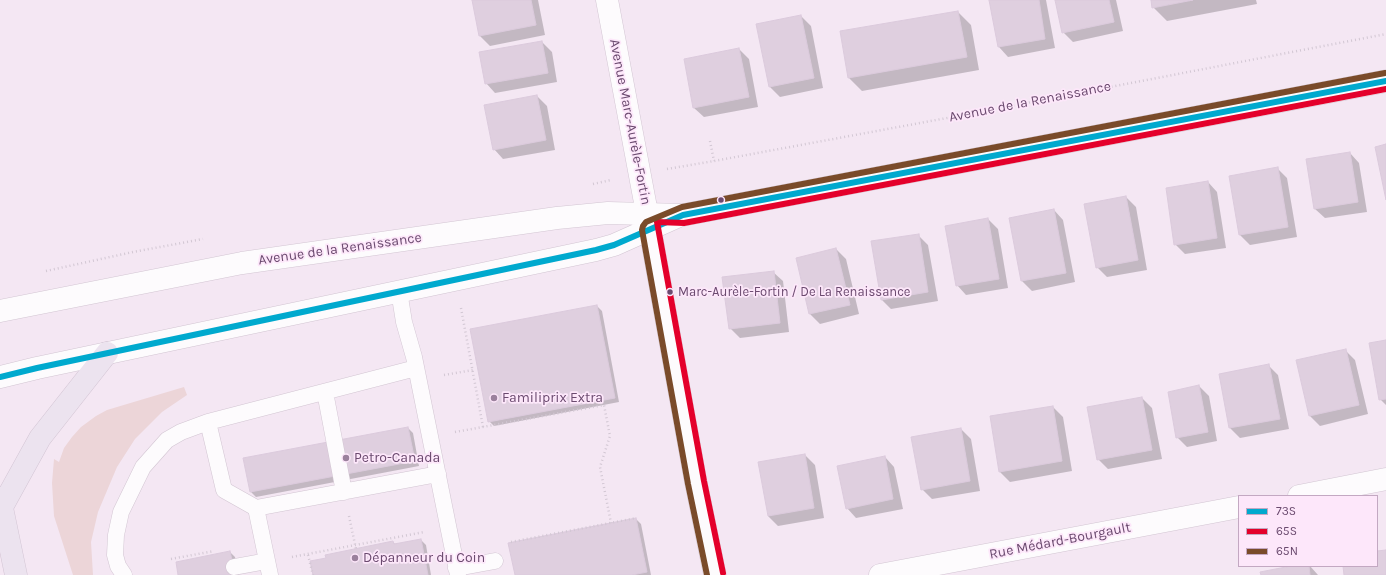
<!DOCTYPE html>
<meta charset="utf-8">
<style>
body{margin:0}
#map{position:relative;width:1386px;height:575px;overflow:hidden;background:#f4e7f3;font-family:Karla,sans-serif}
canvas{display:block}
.legend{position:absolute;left:1238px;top:495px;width:140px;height:72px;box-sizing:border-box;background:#fde7fa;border:1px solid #c3a8c2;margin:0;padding:5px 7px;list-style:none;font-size:12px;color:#6b4a6f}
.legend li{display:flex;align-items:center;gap:8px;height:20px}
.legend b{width:20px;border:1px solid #c3a8c2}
</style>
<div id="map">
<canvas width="1386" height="575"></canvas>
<ul class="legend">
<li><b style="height:5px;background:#00a9ce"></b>73S</li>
<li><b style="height:5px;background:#e4002b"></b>65S</li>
<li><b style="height:5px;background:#7a4b2a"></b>65N</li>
</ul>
</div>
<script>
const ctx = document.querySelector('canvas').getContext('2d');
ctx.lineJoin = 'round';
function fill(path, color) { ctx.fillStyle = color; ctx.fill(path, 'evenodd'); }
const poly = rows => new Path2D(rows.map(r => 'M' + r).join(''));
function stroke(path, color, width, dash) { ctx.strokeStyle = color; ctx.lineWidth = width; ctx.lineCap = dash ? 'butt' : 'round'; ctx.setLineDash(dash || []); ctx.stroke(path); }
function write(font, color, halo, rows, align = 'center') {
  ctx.font = font + ' Karla,sans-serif'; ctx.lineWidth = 3.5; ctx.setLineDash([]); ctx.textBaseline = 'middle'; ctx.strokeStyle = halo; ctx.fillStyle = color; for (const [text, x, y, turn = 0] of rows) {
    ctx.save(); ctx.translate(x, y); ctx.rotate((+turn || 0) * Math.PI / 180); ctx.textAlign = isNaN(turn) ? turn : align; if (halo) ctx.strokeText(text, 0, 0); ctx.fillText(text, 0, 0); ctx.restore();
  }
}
const green = poly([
 [184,387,187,395,162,412,135,439,117,467,98,512,91,542,93,575,73,575,54,516,52,483,54,459,59,462,64,448,72,437,81,427,96,416,107,410]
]);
const shadow = poly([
 [475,0,538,0,545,35,490,46,480,36],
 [990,0,1046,0,1055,48,1008,57,999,47],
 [1056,0,1116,0,1123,31,1073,42,1063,32],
 [1152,0,1256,0,1257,4,1167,21,1153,7],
 [958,12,971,25,979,70,862,91,849,78],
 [801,16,811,26,823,88,780,97,770,87,758,25],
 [542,42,552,52,557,82,495,93,486,83],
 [739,49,749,59,758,107,704,117,694,108],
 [537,96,547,106,555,150,503,159,494,149],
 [1350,153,1359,163,1367,212,1325,218,1315,209],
 [1277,168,1287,178,1297,237,1250,245,1240,235,1230,177],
 [1208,182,1217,192,1226,248,1185,254,1175,244],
 [1126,197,1136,207,1147,270,1107,277,1097,267],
 [1054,210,1063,220,1075,282,1032,291,1022,281,1010,219],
 [988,219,998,229,1008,288,966,295,957,285],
 [918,235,928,245,938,301,891,309,882,300],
 [836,249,846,259,859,314,820,324,810,314,797,259],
 [773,272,783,281,789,332,740,338,730,328],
 [597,306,602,311,619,402,494,426,489,421],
 [1386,341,1386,405,1380,399],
 [1345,350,1355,360,1368,414,1320,426,1310,416,1297,361],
 [1268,365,1278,375,1289,429,1240,438,1230,428,1220,374],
 [1199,386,1209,396,1217,441,1187,447,1177,437],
 [1142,398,1152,408,1162,459,1108,469,1098,459],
 [1053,407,1063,417,1072,471,1010,482,1000,472,991,417],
 [408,428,413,433,419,466,256,497,251,492],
 [961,429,971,439,980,491,932,499,922,489],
 [805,455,815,465,824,518,778,526,768,516],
 [885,457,894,467,903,509,856,518,847,508],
 [636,519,641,524,651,575,516,575],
 [421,540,426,545,431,575,314,575,327,559,393,542,395,544],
 [230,552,235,557,239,575,179,575],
 [1296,566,1310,566,1318,575,1262,575]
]);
const building = poly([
 [472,0,531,0,536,25,479,36,472,0],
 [989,0,1039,0,1045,39,998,47,989,0],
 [1055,0,1109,0,1114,22,1062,33,1055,0],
 [1151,0,1193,0,1152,8,1151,0],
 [958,11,967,57,848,78,840,31,958,11],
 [801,15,814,78,769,87,756,24,801,15],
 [542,41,548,73,485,84,479,52,542,41],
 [739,48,749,97,693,108,684,59,739,48],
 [537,95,546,140,493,150,484,105,537,95],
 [1386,144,1386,200,1375,147,1386,144],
 [1350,152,1358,202,1314,209,1306,159,1350,152],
 [1278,167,1288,227,1239,235,1229,176,1278,167],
 [1208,181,1217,238,1174,245,1166,188,1208,181],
 [1126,196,1138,260,1096,268,1084,204,1126,196],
 [1054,209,1066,273,1021,281,1009,218,1054,209],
 [988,218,999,279,956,286,945,226,988,218],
 [919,234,928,292,881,300,871,241,919,234],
 [836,248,850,305,809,314,796,258,836,248],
 [774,271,780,323,729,329,722,277,774,271],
 [597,305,615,398,488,422,470,329,597,305],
 [1386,340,1386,399,1379,400,1369,343,1386,340],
 [1346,349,1359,405,1309,416,1296,360,1346,349],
 [1269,364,1280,419,1229,428,1219,374,1269,364],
 [1199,385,1208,432,1176,438,1168,392,1199,385],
 [1142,397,1152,450,1097,460,1087,407,1142,397],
 [1053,406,1062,461,999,472,990,416,1053,406],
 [408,427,415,461,250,492,243,458,408,427],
 [961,428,970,481,921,490,911,437,961,428],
 [805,454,814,508,768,516,758,462,805,454],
 [885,456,893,499,846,509,837,466,885,456],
 [636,518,647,572,632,575,515,575,508,543,636,518],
 [421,539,428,575,313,575,310,561,326,558,325,555,393,541,394,544,421,539],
 [1386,550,1386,575,1344,575,1343,566,1377,566,1377,551,1386,550],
 [230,551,235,575,178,575,176,562,230,551],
 [1291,566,1309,566,1310,575,1261,575,1260,572,1291,566]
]);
const path = poly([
 [710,141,714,161],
 [667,169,714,161,985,111,1386,34],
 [593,184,611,180],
 [46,271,133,252,203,239],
 [461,308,483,427],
 [444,375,473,370],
 [455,432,604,405,610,436,600,467,611,523],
 [349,516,356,549],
 [511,542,636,518],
 [308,555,313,575],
 [292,557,424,532],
 [171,559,214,551]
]);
const service = poly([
 [399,291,404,322,414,357,458,575],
 [325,392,344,492],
 [256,508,224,490,208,422,416,368],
 [234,567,267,561],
 [456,568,495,561],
 [124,575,118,566,115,555,116,535,121,512,143,467,167,440,181,432,208,422],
 [270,575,256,508,438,474]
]);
const minor = poly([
 [607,0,650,229,696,483,715,575],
 [1299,496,1386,479],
 [880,575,1239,507]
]);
const tertiary = poly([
 [0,311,242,263,557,218,608,213,683,215,1386,81],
 [0,377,37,368,596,250,614,245,679,216]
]);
const motorway = poly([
 [0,498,16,575],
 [2,507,40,438,107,353]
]);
const bus1 = poly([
 [0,377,37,368,596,250,614,245,683,215,1386,81]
]);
const bus2 = poly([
 [723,573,704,481,657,222,684,223,1386,89]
]);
const bus3 = poly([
 [707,575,688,484,642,230,643,226,646,222,682,207,1385,73]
]);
const markers = [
 [721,200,3.5,"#6b4a6f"],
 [670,292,3.5,"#6b4a6f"],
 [494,398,4,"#9b819d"],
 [346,458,4,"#9b819d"],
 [355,558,4,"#9b819d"]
];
const busNames = [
 ["Marc-Aurèle-Fortin / De La Renaissance",678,292]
];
const streetNames = [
 ["Avenue de la Renaissance",1030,102,-11],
 ["Avenue Marc-Aurèle-Fortin",630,122,79],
 ["Avenue de la Renaissance",340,249,-8],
 ["Rue Médard-Bourgault",1060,541,-11]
];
const poiNames = [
 ["Familiprix Extra",502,398],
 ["Petro-Canada",354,458],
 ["Dépanneur du Coin",363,558]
];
fill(green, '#ecd5d8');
fill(shadow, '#0003');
fill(building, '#dfcfdf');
stroke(building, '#dbcadc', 1);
stroke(service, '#d2c5d2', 17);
stroke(minor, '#d2c5d2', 23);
stroke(tertiary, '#d2c5d2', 23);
stroke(motorway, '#d2c4d3', 23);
stroke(path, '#d2c7d3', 2.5, [1, 3]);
stroke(service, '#fdfbfd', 16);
stroke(minor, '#fdfbfd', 22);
stroke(tertiary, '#fdfbfd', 22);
stroke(motorway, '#ece3ef', 22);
stroke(bus1, '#00a9ce', 6);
stroke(bus2, '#e4002b', 6);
stroke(bus3, '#7a4b2a', 6);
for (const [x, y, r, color] of markers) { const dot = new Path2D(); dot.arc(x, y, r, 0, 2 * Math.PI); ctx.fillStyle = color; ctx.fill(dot); stroke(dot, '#fde7fa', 1.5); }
write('13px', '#6b4a6f', '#fde7fa', busNames, 'left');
write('14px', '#6b4a6f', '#fde7fa', streetNames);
write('14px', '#6b4a6f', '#fde7fa', poiNames, 'left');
</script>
